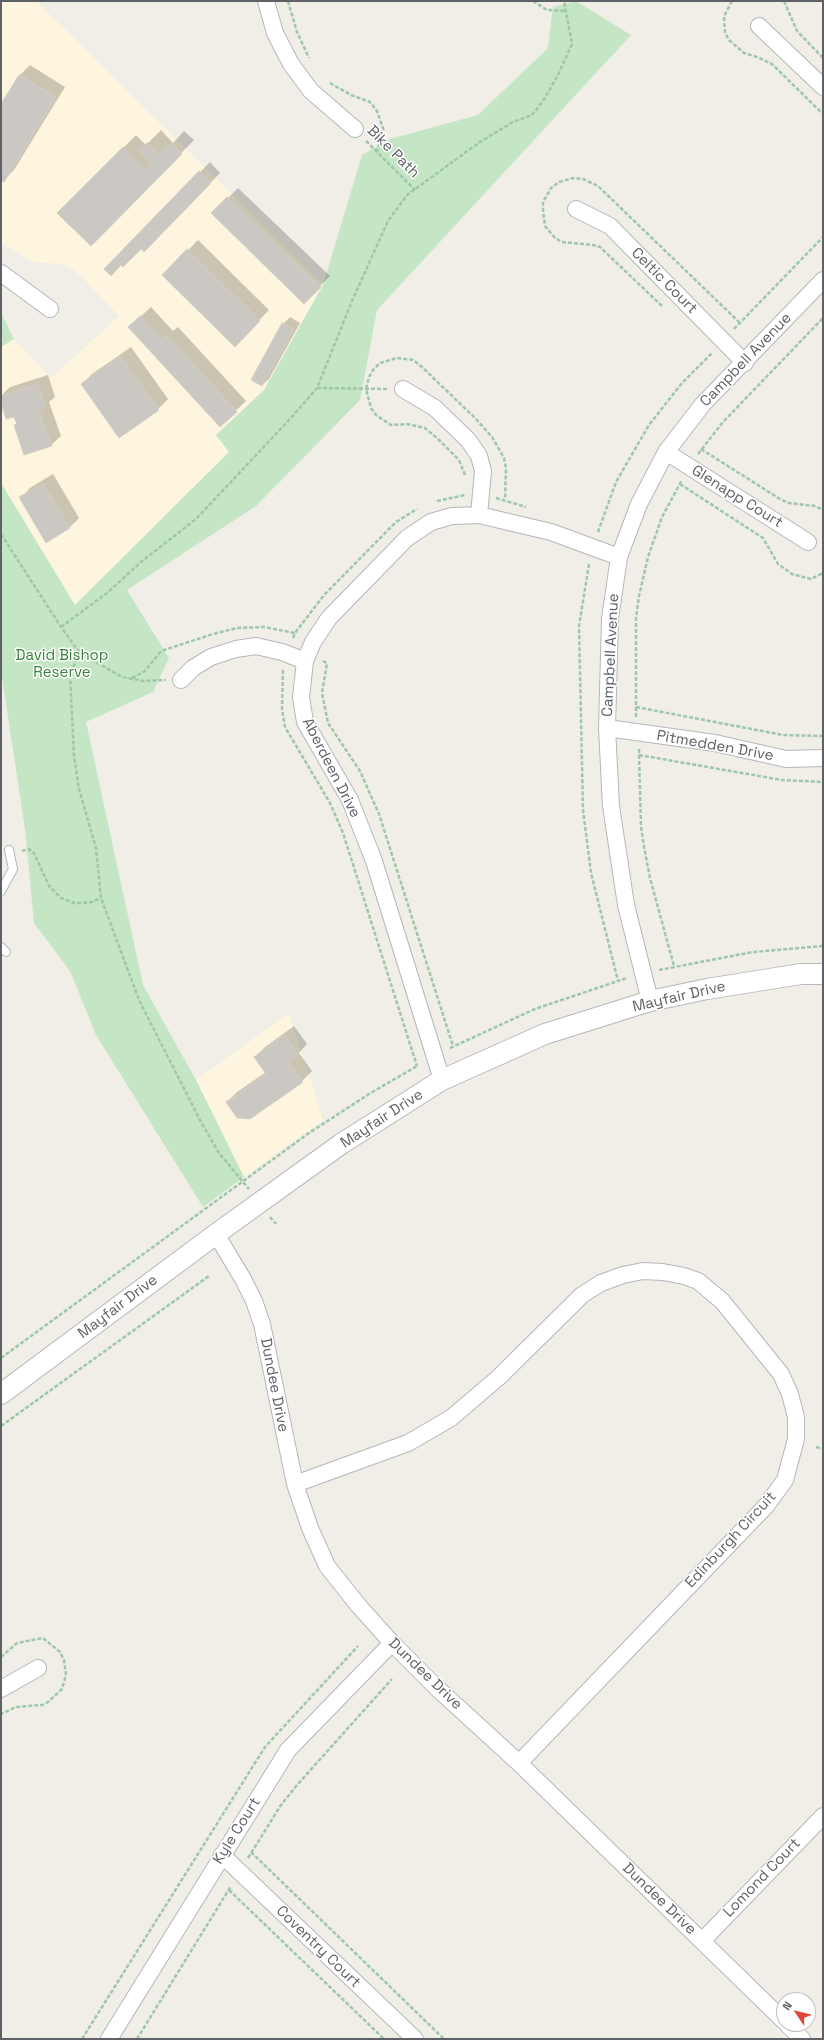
<!DOCTYPE html>
<style>
body{margin:0}
#map{position:relative;width:824px;height:2040px;overflow:hidden;background:#f0eee7;font-family:"Space Grotesk",sans-serif}
canvas{display:block}
.frame{position:absolute;inset:0;border:2px solid #5e6266;pointer-events:none}
.north{position:absolute;left:776px;top:1992px;width:40px;height:40px;box-sizing:border-box;background:#fff;border:1px solid #bfc0c2;border-radius:50%;rotate:305deg;font-size:11px;font-weight:700;line-height:16px;text-align:center;color:#5e6266}
.north::after{content:'';display:block;margin:auto;width:14px;height:18px;background:#e44439;clip-path:polygon(50% 0,100% 100%,50% 72%,0 100%)}
</style>
<div id="map">
<canvas width="824" height="2040"></canvas>
<div class="frame"></div>
<div class="north">N</div>
</div>
<script>
const ctx = document.querySelector('canvas').getContext('2d');
ctx.lineJoin = 'round';
function fill(path, color) { ctx.fillStyle = color; ctx.fill(path, 'evenodd'); }
const poly = rows => new Path2D(rows.map(r => 'M' + r).join(''));
function stroke(path, color, width, dash) { ctx.strokeStyle = color; ctx.lineWidth = width; ctx.lineCap = dash ? 'butt' : 'round'; ctx.setLineDash(dash || []); ctx.stroke(path); }
function write(font, color, halo, rows, align = 'center') {
  ctx.font = font + ' "Space Grotesk",sans-serif'; ctx.lineWidth = 3; ctx.setLineDash([]); ctx.textBaseline = 'middle'; ctx.strokeStyle = halo; ctx.fillStyle = color; for (const [text, x, y, turn = 0] of rows) {
    ctx.save(); ctx.translate(x, y); ctx.rotate((+turn || 0) * Math.PI / 180); ctx.textAlign = isNaN(turn) ? turn : align; if (halo) ctx.strokeText(text, 0, 0); ctx.fillText(text, 0, 0); ctx.restore();
  }
}
const commercial = poly([
 [1,1,36,1,323,284,264,390,216,435,229,452,75,605,1,483,1,347,14,339,51,378,119,316,82,277,71,268,60,264,33,262,1,243],
 [289,1013,323,1120,244,1177,196,1080]
]);
const green = poly([
 [576,1,631,35,377,310,360,400,256,506,127,590,169,658,153,692,86,722,143,985,196,1080,244,1177,203,1207,96,1035,70,971,34,923,25,829,1,671,1,483,75,605,229,452,216,435,264,390,323,285,362,155,390,139,478,115,548,48,553,7],
 [1,313,14,339,1,347]
]);
const shadow = poly([
 [30,65,65,87,14,170,4,180,1,179,1,105,20,75],
 [161,130,173,143,184,131,194,140,91,245,59,213,136,135,146,145],
 [210,162,220,173,144,251,141,248,121,264,105,269],
 [238,188,330,276,304,302,213,213],
 [198,240,269,310,235,345,164,275],
 [151,307,173,331,178,327,246,401,220,426,140,317],
 [290,317,300,323,269,379,262,385,283,324],
 [131,347,168,399,158,409,82,384,92,374],
 [48,375,55,397,49,402,61,436,51,445,15,425,17,423,15,416,1,400,1,396,10,387],
 [53,474,79,518,69,528,21,498,30,488],
 [294,1026,307,1044,299,1053,312,1071,302,1081,227,1102,237,1092,266,1072,255,1057,265,1047]
]);
const building = poly([
 [19,75,56,97,4,182,1,180,1,104,19,75],
 [147,143,159,155,171,143,182,154,91,246,57,213,123,147,145,170,152,163,139,150,147,143],
 [199,171,211,183,144,252,141,249,123,267,121,265,111,276,104,269,199,171],
 [227,197,321,287,304,304,211,213,227,197],
 [187,249,260,321,235,347,162,275,187,249],
 [140,316,163,341,167,336,237,412,220,427,128,327,140,316],
 [282,323,294,329,262,386,251,380,282,323],
 [120,356,159,410,119,438,81,384,120,356],
 [38,384,45,407,38,410,52,446,24,455,14,425,17,424,14,417,6,419,1,403,1,396,38,384],
 [43,484,70,528,46,543,19,497,43,484],
 [284,1035,298,1055,288,1062,303,1082,250,1119,237,1118,226,1102,266,1074,254,1057,284,1035]
]);
const path = poly([
 [288,1,297,32,309,58],
 [533,1,547,10,566,11],
 [732,1,724,16,725,33,729,40,744,53,757,57,772,64,823,114],
 [784,1,797,31,823,58],
 [330,83,351,95,370,102,377,111,384,131,377,151],
 [366,141,415,190],
 [662,306,600,247,593,245,562,242,555,238,545,226,543,210,543,202,551,188,559,182,573,178,583,179,598,186,740,323],
 [734,329,823,237],
 [317,388,388,389],
 [701,449,780,499,789,503,815,506,823,510],
 [698,454,723,422,823,318],
 [465,475,459,460,438,439,425,428,407,424,391,425,376,415,371,408,366,389,369,377,373,370,380,363,397,358,413,360,422,367,475,418,492,437,504,458,506,468,505,500],
 [680,484,763,538,778,564,792,574,811,579,823,573],
 [496,498,526,507],
 [437,501,465,495],
 [598,532,616,482,649,425,682,383,712,353],
 [1,534,61,627,80,653,122,677,143,681,166,680],
 [589,564,579,626,583,810,591,873,618,981,627,978],
 [61,627,107,593,141,562,196,519,290,419,317,388,352,301,388,221,407,195,480,142,513,122,532,115,543,101,558,75,572,44,564,1],
 [293,638,295,633,324,595,396,522,417,509],
 [80,653,70,674,74,756,79,789,96,848,101,898,139,1000,201,1122,219,1153,249,1189],
 [323,661,327,663,322,693,328,723,360,771,379,814,453,1046],
 [283,670,282,709,285,727,330,803,343,833,417,1066],
 [132,678,145,671,161,651,213,634,237,628,264,627,295,633],
 [636,707,783,735,823,736],
 [636,717,636,618,639,596,648,557,662,517,682,480],
 [639,749,639,755,782,780,823,782],
 [639,755,641,826,644,847,650,878,674,966],
 [22,851,29,849,34,853,49,886,61,898,74,903,81,903,92,902,101,898],
 [659,970,753,952,823,946],
 [450,1048,535,1009,618,981],
 [270,1217,276,1224],
 [1,1358,309,1133,369,1094,417,1066],
 [1,1426,209,1276],
 [816,1447,823,1449],
 [1,1657,17,1643,43,1638,60,1652,64,1660,66,1675,62,1689,48,1702,42,1705,16,1707,1,1714],
 [251,1852,444,2039],
 [248,1858,281,1805,297,1785,392,1679],
 [229,1890,384,2039],
 [82,2039,265,1747,358,1646],
 [137,2039,231,1886]
]);
const service = poly([
 [1,891,13,869,9,850],
 [1,947,6,952]
]);
const minor = poly([
 [266,1,275,33,291,64,311,91,355,129],
 [759,26,823,87],
 [576,209,610,226,745,363],
 [1,273,50,309],
 [403,389,435,408,469,441,479,456,483,471,479,515],
 [666,452,808,542],
 [181,680,193,668,211,657,236,649,256,646,282,652,305,661],
 [607,728,715,743,786,759,823,758],
 [650,1001,626,905,611,806,607,728,610,619,619,557,639,504,666,452,703,404,823,280],
 [442,1080,374,861,350,800,305,722,301,697,305,661,313,642,329,618,407,538,431,522,452,516,479,515,551,532,619,557],
 [216,1234,243,1279,254,1301,262,1324,295,1484,310,1528,327,1566,358,1605,392,1643,438,1689,519,1763,784,2021],
 [295,1484,408,1443,451,1418,499,1377,582,1295,601,1283,623,1275,643,1271,663,1272,684,1276,698,1281,722,1301,781,1374,790,1394,796,1417,796,1439,785,1480,766,1506,519,1763],
 [1,1689,38,1668],
 [222,1855,415,2039],
 [702,1941,823,1816],
 [787,2024,802,2039],
 [109,2039,288,1750,392,1643]
]);
const tertiary = poly([
 [1,1394,216,1234,341,1144,442,1080,545,1034,650,1001,707,989,801,974,823,974]
]);
const streetNames = [
 ["Bike Path",393,152,45],
 ["Celtic Court",664,281,45],
 ["Campbell Avenue",746,360,-46],
 ["Glenapp Court",737,497,32],
 ["Campbell Avenue",611,655,-87],
 ["Pitmedden Drive",715,746,10],
 ["Aberdeen Drive",331,768,63],
 ["Mayfair Drive",679,997,-13],
 ["Mayfair Drive",382,1119,-33],
 ["Mayfair Drive",118,1307,-37],
 ["Dundee Drive",274,1385,79],
 ["Edinburgh Circuit",731,1540,-47],
 ["Dundee Drive",425,1674,44],
 ["Kyle Court",237,1831,-58],
 ["Lomond Court",762,1878,-46],
 ["Dundee Drive",659,1899,44],
 ["Coventry Court",318,1947,44]
];
const parkNames = [
 ["David Bishop",62,656],
 ["Reserve",62,673]
];
fill(commercial, '#fdf5de');
fill(green, '#c5e6c4');
fill(shadow, '#0003');
fill(building, '#cbc8c4');
stroke(building, '#d4cfc5', 1);
stroke(service, '#b4b7bb', 10);
stroke(minor, '#b4b7bb', 18);
stroke(tertiary, '#b4b7bb', 22);
stroke(path, '#9ec7a9', 2.5, [4, 2]);
stroke(service, '#fff', 8);
stroke(minor, '#fff', 16);
stroke(tertiary, '#fff', 20);
write('15px', '#5e6266', '#fff', streetNames);
write('15px', '#38833b', '#fff', parkNames);
</script>
